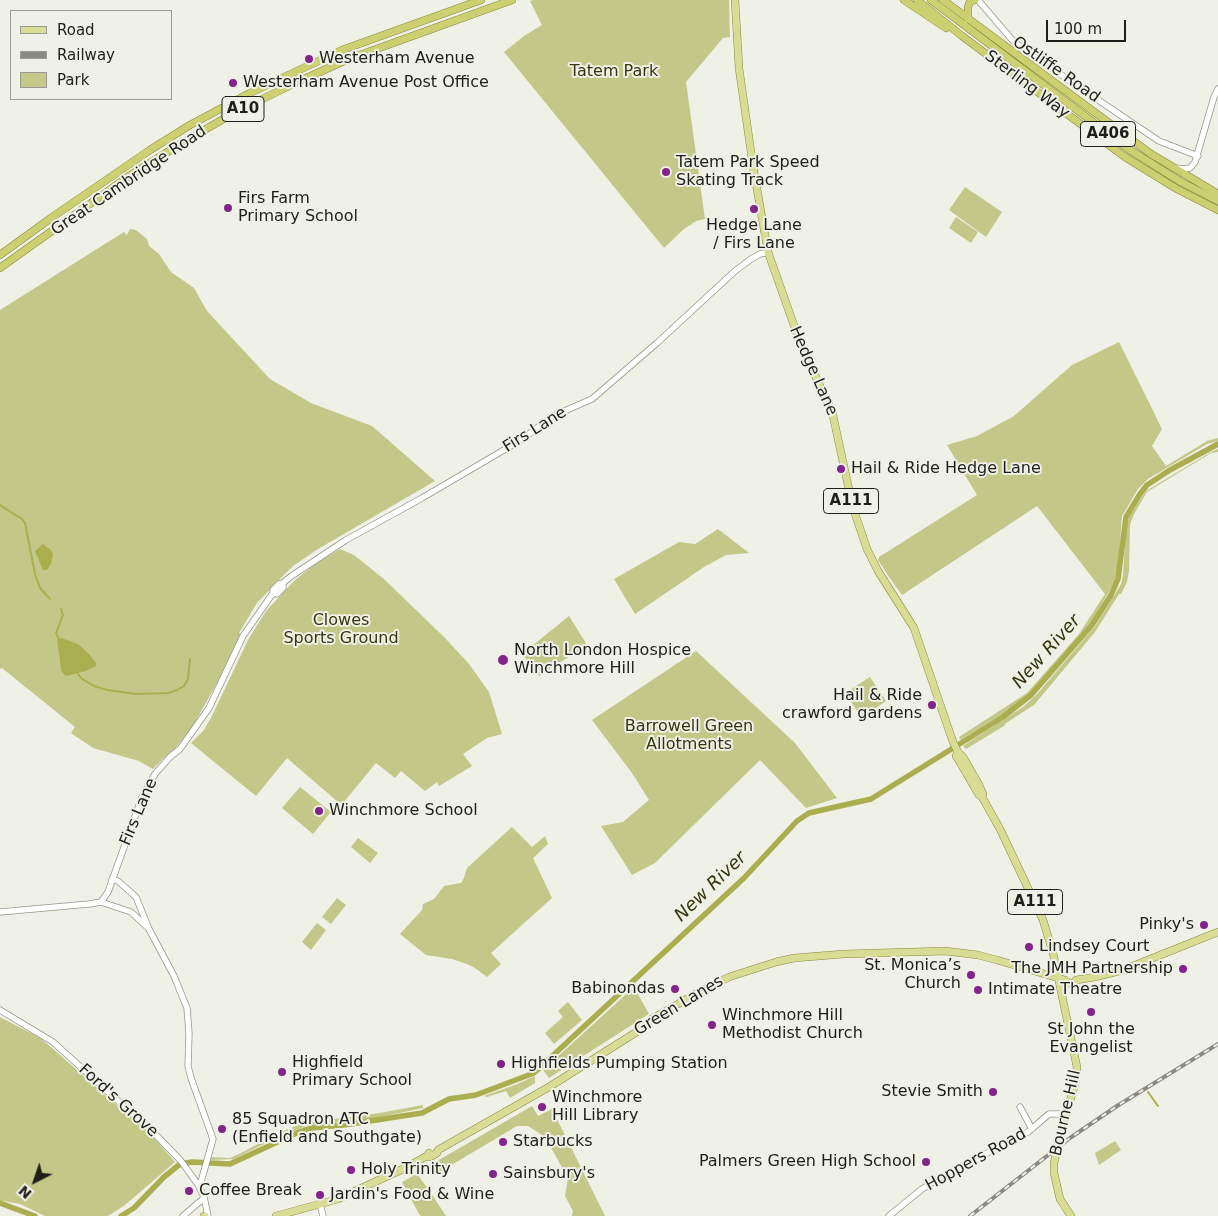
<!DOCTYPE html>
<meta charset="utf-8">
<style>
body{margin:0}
#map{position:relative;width:1218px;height:1216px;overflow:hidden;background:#eff0e6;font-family:"DejaVu Sans",sans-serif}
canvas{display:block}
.legend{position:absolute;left:10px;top:10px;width:162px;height:90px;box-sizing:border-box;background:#eff0e6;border:1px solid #9b9c94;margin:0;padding:6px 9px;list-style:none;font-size:15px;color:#1e1e1a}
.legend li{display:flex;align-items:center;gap:10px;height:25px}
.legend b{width:25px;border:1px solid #9b9c94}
.north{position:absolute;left:10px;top:1156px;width:50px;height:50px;-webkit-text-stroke:4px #eff0e6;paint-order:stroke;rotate:221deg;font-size:14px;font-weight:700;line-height:20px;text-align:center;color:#1e1e1a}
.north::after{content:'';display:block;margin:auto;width:18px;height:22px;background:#1e1e1a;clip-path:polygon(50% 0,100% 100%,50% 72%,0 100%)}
.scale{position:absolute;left:1046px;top:20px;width:80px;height:22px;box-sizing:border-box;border:2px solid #1e1e1a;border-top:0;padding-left:6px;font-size:15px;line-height:18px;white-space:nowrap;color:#1e1e1a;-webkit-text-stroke:4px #eff0e6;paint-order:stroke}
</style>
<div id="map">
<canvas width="1218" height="1216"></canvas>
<ul class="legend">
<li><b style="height:6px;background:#d9dc94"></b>Road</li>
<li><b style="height:6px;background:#8a8a83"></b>Railway</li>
<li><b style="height:14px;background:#c3c788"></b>Park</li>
</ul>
<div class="north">N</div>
<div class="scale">100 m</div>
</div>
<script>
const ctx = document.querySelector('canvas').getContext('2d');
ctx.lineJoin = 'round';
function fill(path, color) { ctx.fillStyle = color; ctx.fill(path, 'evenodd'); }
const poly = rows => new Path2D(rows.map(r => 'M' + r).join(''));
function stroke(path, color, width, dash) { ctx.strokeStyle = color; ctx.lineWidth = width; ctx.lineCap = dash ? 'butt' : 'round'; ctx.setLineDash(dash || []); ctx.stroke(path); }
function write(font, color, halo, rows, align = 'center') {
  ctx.font = font + ' "DejaVu Sans",sans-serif'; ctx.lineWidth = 4; ctx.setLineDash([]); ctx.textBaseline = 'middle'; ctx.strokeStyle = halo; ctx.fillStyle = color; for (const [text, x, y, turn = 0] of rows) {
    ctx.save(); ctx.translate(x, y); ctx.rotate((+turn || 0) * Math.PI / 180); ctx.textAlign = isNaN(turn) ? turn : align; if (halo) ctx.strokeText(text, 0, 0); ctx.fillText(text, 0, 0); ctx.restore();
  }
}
const green = poly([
 [533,0,729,0,730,37,723,38,686,82,705,219,696,221,684,229,664,248,504,52,524,36,542,25,530,1],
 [965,187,1002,212,986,237,949,210],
 [956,217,978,232,971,243,949,228],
 [130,229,136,230,147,239,149,246,159,254,171,272,194,288,207,311,270,379,311,403,372,426,435,481,318,549,293,566,282,577,257,603,239,633,243,636,193,726,174,750,167,755,153,769,139,761,93,748,71,733,75,727,2,668,0,669,0,310,124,232,127,235],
 [1119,342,1162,429,1152,446,1166,466,1207,441,1218,438,1218,441,1207,444,1148,479,1138,489,1122,516,1118,568,1115,581,1091,623,1045,678,1022,702,961,740,959,737,1027,693,1079,634,1105,594,1037,506,902,595,889,577,878,560,879,557,977,495,947,445,977,436,1014,416,1072,365],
 [1218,449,1218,452,1211,453,1147,492,1134,514,1130,525,1129,571,1127,582,1121,594,1119,594,1095,632,1034,705,1006,723,1004,726,966,749,963,746,1023,707,1038,693,1096,625,1121,584,1123,575,1126,530,1129,517,1146,491,1211,452],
 [718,529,749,553,726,555,704,567,635,614,614,579,679,542,695,544],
 [340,549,354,555,385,580,445,638,469,664,489,692,502,734,487,738,463,754,472,766,439,786,437,782,425,791,401,771,395,778,376,763,343,803,338,802,287,758,256,796,191,743,204,730,212,716,248,640,266,611,295,580,314,565],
 [569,616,587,645,539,676,522,654],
 [696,651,795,743,837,798,806,808,760,760,655,863,632,875,601,826,623,822,649,800,632,773,592,720],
 [870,677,886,701,862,718,845,693],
 [300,787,331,812,313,834,282,808],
 [512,827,532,847,545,836,548,844,533,858,552,898,491,953,501,964,487,977,475,968,467,964,452,959,426,955,400,934,422,910,423,904,434,899,444,886,461,883,464,878,467,868],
 [358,838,378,853,370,863,351,847],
 [337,898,346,905,331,924,322,917],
 [317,923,326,930,311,950,302,942],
 [634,987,649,1014,549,1078,543,1070],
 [568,1002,582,1020,554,1044,545,1033,563,1017,558,1011],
 [0,1017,40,1038,51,1047,155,1139,175,1162,125,1205,108,1216,45,1216,20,1204,3,1201,0,1203],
 [535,1076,535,1083,510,1098,506,1091,487,1097,484,1096,515,1085],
 [423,1105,423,1108,371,1119,306,1126,262,1145,234,1159,211,1160,211,1157,230,1158,241,1153,279,1133,303,1123,380,1113],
 [532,1106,538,1116,552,1109,605,1216,572,1216,573,1211,565,1196,568,1178,545,1137,528,1126,517,1126,438,1173,432,1164],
 [1115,1141,1121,1150,1099,1165,1095,1153],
 [417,1174,429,1190,446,1216,421,1216,419,1214,402,1182]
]);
const water = poly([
 [43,544,51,550,53,554,51,564,47,570,43,570,35,551],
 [61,638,78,644,89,654,96,663,96,666,86,671,66,676,62,672,61,668,57,639]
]);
const stream = poly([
 [0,505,22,519,25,523,35,574,40,588,50,599],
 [59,639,56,633,63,615,61,609],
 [78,674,82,679,94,686,107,690,136,694,168,693,177,690,184,686,188,679,190,659],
 [1148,1092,1158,1106]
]);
const canal = poly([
 [0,1203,35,1216],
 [121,1216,134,1208,164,1177,180,1164,192,1162,230,1164,299,1132,311,1128,344,1125,422,1113,449,1099,476,1095,534,1073,744,878,797,821,809,813,871,799,1003,717,1031,695,1092,625,1111,595,1118,579,1126,517,1140,494,1147,485,1170,470,1218,444]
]);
const tertiary = poly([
 [978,0,1014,42,1067,79,1159,141,1198,156],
 [1176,168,1185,169,1190,168,1195,162,1214,97,1218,89],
 [273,593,277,594,283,588,283,583],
 [112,879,118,881,136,897,149,929,174,976,187,1008,189,1033,188,1066,191,1078,213,1139,201,1182,199,1186],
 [101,902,131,912,147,927],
 [0,912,89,904,101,902,108,892,142,797,155,774,170,757,180,749,209,708,243,636,273,593,273,590,279,584,283,583,290,577,346,540,422,498,521,440,553,416,592,399,657,343,735,271,751,259,760,254,768,252],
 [0,1010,53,1042,157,1136,181,1161,199,1186,204,1197,208,1216],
 [1020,1107,1032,1129],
 [320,1204,323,1216],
 [183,1216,204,1198],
 [889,1216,922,1189,941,1177,1028,1132,1049,1114,1067,1114]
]);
const primary = poly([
 [735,0,739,68,753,166,768,252,802,348,832,411,853,508,867,549,878,571,914,628,953,742,958,752,963,757,978,783,983,794,982,797],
 [958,752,956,756,958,759,979,795,982,797,1000,829,1043,920,1053,953,1077,1067,1075,1084,1062,1128],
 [427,1156,430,1157,437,1153,438,1150,549,1087,643,1028,652,1019,699,992,729,977,776,962,794,958,844,954,945,951,978,955,997,960,1065,980,1071,984,1074,983,1076,980,1095,977,1123,970,1218,932],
 [1054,1173,1060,1199,1071,1216],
 [204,1216,205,1216],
 [276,1216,338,1199,405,1168,427,1156,429,1153]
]);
const trunk = poly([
 [904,0,946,28],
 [917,0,962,36,1125,157,1177,189,1218,210],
 [931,0,1130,150,1181,182,1218,201],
 [943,0,1151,154,1218,194],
 [968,19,968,7,970,1,975,0],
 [0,255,51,218,150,150,190,125,250,93,342,50,481,0],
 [0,268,129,176,182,143,232,114,291,85,346,60,512,0]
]);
const rail = poly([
 [970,1216,1070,1138,1117,1106,1218,1044]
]);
const primaryBridge = poly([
 [1054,1173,1054,1163,1062,1128]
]);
const markers = [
 [309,59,5,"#85238c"],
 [233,83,5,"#85238c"],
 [666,172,5,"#85238c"],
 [228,208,5,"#85238c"],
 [754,209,5,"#85238c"],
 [841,469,5,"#85238c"],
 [503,660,6,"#85238c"],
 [932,705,5,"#85238c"],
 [319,811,5,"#85238c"],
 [1204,925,5,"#85238c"],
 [1029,947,5,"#85238c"],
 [1183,969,5,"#85238c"],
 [971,975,5,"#85238c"],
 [675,989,5,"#85238c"],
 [978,990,5,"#85238c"],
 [1091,1012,5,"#85238c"],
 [712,1025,5,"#85238c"],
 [501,1064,5,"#85238c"],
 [282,1072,5,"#85238c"],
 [993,1092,5,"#85238c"],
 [542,1107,5,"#85238c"],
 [222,1129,5,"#85238c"],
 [503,1142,5,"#85238c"],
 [926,1162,5,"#85238c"],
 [351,1170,5,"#85238c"],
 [493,1174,5,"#85238c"],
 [189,1191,5,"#85238c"],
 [320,1195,5,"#85238c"]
];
const shields = [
 [243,109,42],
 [1108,134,55],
 [851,501,55],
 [1035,902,55]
];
const shieldNames = [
 ["A10",243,109],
 ["A406",1108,134],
 ["A111",851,501],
 ["A111",1035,902]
];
const poiNames = [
 ["Westerham Avenue",319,59],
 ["Westerham Avenue Post Office",243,83],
 ["Tatem Park Speed",676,163],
 ["Skating Track",676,181],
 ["Firs Farm",238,199],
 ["Primary School",238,217],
 ["Hedge Lane",754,226,"center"],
 ["/ Firs Lane",754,244,"center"],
 ["Hail & Ride Hedge Lane",851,469],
 ["North London Hospice",514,651],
 ["Winchmore Hill",514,669],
 ["Hail & Ride",922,696,"right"],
 ["crawford gardens",922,714,"right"],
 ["Winchmore School",329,811],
 ["Pinky's",1194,925,"right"],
 ["Lindsey Court",1039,947],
 ["St. Monica’s",961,966,"right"],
 ["Church",961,984,"right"],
 ["The JMH Partnership",1173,969,"right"],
 ["Babinondas",665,989,"right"],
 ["Intimate Theatre",988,990],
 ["Winchmore Hill",722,1016],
 ["Methodist Church",722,1034],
 ["St John the",1091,1030,"center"],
 ["Evangelist",1091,1048,"center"],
 ["Highfield",292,1063],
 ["Primary School",292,1081],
 ["Highfields Pumping Station",511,1064],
 ["Stevie Smith",983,1092,"right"],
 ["Winchmore",552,1098],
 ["Hill Library",552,1116],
 ["85 Squadron ATC",232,1120],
 ["(Enfield and Southgate)",232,1138],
 ["Starbucks",513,1142],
 ["Palmers Green High School",916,1162,"right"],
 ["Holy Trinity",361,1170],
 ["Sainsbury's",503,1174],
 ["Coffee Break",199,1191],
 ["Jardin's Food & Wine",330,1195]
];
const streetNames = [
 ["Ostliffe Road",1056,70,35],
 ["Sterling Way",1027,85,37],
 ["Great Cambridge Road",129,181,-34],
 ["Hedge Lane",813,371,66],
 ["Firs Lane",535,430,-32],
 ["Firs Lane",139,812,-67],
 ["Green Lanes",679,1006,-31],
 ["Ford's Grove",118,1101,42],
 ["Bourne Hill",1066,1113,-77],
 ["Hoppers Road",976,1160,-29]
];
const parkNames = [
 ["Tatem Park",614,72],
 ["Clowes",341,621],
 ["Sports Ground",341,639],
 ["Barrowell Green",689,727],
 ["Allotments",689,745]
];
const waterNames = [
 ["New River",1047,652,-48],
 ["New River",711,887,-44]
];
fill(green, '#c3c788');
fill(water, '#aaae4f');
stroke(stream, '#aaae4f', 2);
stroke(canal, '#aaae4f', 5.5);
stroke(tertiary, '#95968c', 7);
stroke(primary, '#878a3b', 8);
stroke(trunk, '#878a3b', 8);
stroke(tertiary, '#fff', 5.5);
stroke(primary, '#d9dc94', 7);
stroke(trunk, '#ccd070', 7);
stroke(rail, '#8a8a83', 4);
stroke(rail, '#eff0e6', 2, [5.5]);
stroke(primaryBridge, '#878a3b', 8, []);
stroke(primaryBridge, '#d9dc94', 7);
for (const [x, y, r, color] of markers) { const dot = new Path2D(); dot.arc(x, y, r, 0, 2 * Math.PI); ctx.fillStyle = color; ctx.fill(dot); stroke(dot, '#eff0e6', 2); }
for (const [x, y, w] of shields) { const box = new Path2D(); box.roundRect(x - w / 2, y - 12.5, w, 25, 4); ctx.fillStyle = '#eff0e6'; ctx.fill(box); stroke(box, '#1e1e1a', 1); }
write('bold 15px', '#1e1e1a', null, shieldNames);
write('16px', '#1e1e1a', '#eff0e6', poiNames, 'left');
write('16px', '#1e1e1a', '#eff0e6', streetNames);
write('16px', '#35370e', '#eff0e6', parkNames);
write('italic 18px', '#36370e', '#eff0e6', waterNames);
</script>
